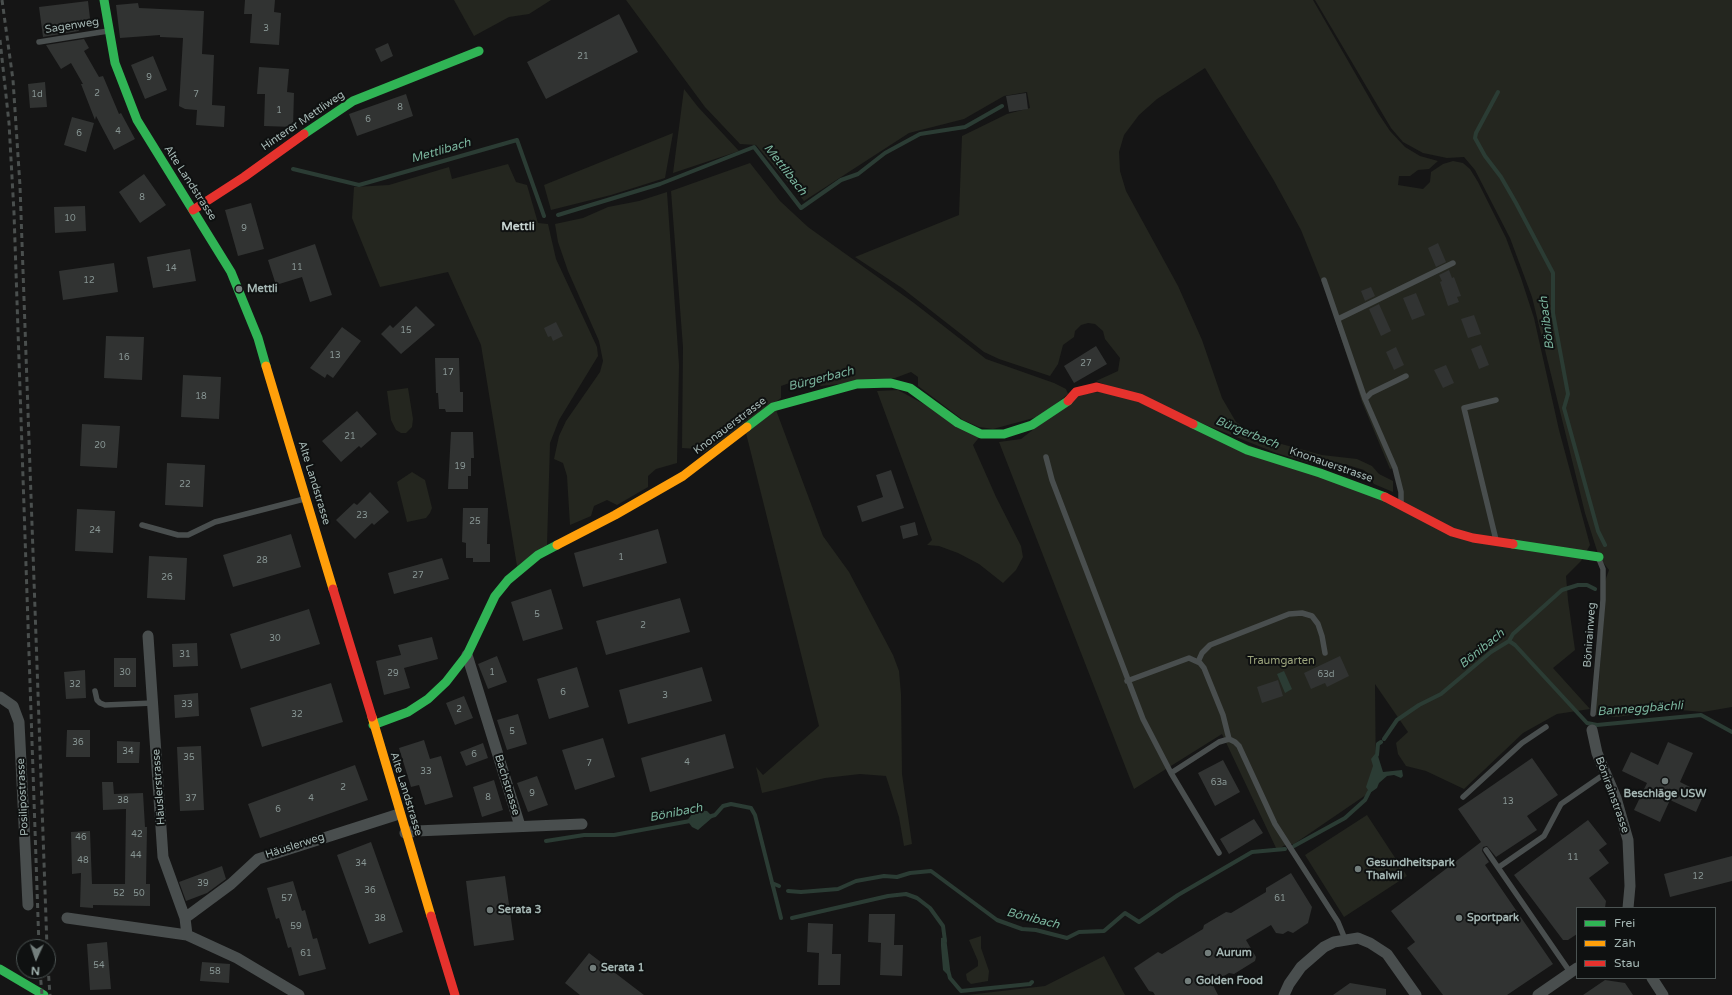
<!DOCTYPE html>
<meta charset="utf-8">
<style>
body{margin:0}
#map{position:relative;width:1732px;height:995px;overflow:hidden;background:#151515;font-family:"Varela Round",sans-serif}
canvas{display:block}
.legend{position:absolute;left:1576px;top:907px;width:140px;height:72px;box-sizing:border-box;background:#0f1111;border:1px solid #4b5352;margin:0;padding:5px 7px;list-style:none;font-size:12px;color:#a5b7b4}
.legend li{display:flex;align-items:center;gap:8px;height:20px}
.legend b{width:20px;border:1px solid #4b5352}
.north{position:absolute;left:16px;top:939px;width:40px;height:40px;box-sizing:border-box;background:#0f1111;border:1px solid #4b5352;border-radius:50%;rotate:183deg;font-size:11px;font-weight:700;line-height:16px;text-align:center;color:#a5b7b4}
.north::after{content:'';display:block;margin:auto;width:14px;height:18px;background:#737e7c;clip-path:polygon(50% 0,100% 100%,50% 72%,0 100%)}
</style>
<div id="map">
<canvas width="1732" height="995"></canvas>
<ul class="legend">
<li><b style="height:5px;background:#30b455"></b>Frei</li>
<li><b style="height:5px;background:#ff9f0a"></b>Zäh</li>
<li><b style="height:5px;background:#e5322d"></b>Stau</li>
</ul>
<div class="north">N</div>
</div>
<script>
const ctx = document.querySelector('canvas').getContext('2d');
ctx.lineJoin = 'round';
function fill(path, color) { ctx.fillStyle = color; ctx.fill(path, 'evenodd'); }
const poly = rows => new Path2D(rows.map(r => 'M' + r).join(''));
function stroke(path, color, width, dash) { ctx.strokeStyle = color; ctx.lineWidth = width; ctx.lineCap = dash ? 'butt' : 'round'; ctx.setLineDash(dash || []); ctx.stroke(path); }
function write(font, color, halo, rows, align = 'center') {
  ctx.font = font + ' "Varela Round",sans-serif'; ctx.lineWidth = 4; ctx.setLineDash([]); ctx.textBaseline = 'middle'; ctx.strokeStyle = halo; ctx.fillStyle = color; for (const [text, x, y, turn = 0] of rows) {
    ctx.save(); ctx.translate(x, y); ctx.rotate((+turn || 0) * Math.PI / 180); ctx.textAlign = isNaN(turn) ? turn : align; if (halo) ctx.strokeText(text, 0, 0); ctx.fillText(text, 0, 0); ctx.restore();
  }
}
const green = poly([
 [454,0,551,0,529,14,509,17,474,36],
 [626,0,1313,0,1378,113,1390,131,1405,147,1420,156,1438,161,1429,169,1418,170,1410,176,1399,176,1398,185,1423,189,1430,182,1431,172,1443,164,1453,161,1463,163,1470,169,1478,182,1506,238,1521,278,1534,318,1559,430,1590,545,1581,561,1566,576,1568,600,1575,650,1553,668,1590,709,1557,714,1523,733,1464,789,1426,771,1406,766,1398,754,1396,743,1408,732,1375,684,1376,788,1294,844,1287,844,1277,850,1222,734,1134,789,999,442,1021,439,1078,395,1099,392,1120,395,1401,504,1395,468,1390,469,1362,402,1327,295,1301,230,1273,179,1205,68,1157,99,1139,115,1124,135,1119,152,1120,171,1126,191,1178,286,1202,340,1222,398,1236,422,1263,439,1322,455,1357,459,1372,466,1379,474,1393,481,1393,492,1374,484,1364,470,1344,464,1331,469,1276,453,1096,381,1118,371,1120,358,1105,339,1103,331,1095,324,1088,323,1081,325,1075,331,1074,337,1063,345,1058,364,1050,376,999,359,984,352,902,288,855,257,959,215,962,136,1007,114,1030,108,1027,92,1004,96,964,119,909,133,804,201,756,145,740,144,705,107],
 [1315,0,1732,0,1732,707,1703,712,1669,709,1617,717,1594,715,1599,682,1605,581,1609,570,1599,557,1585,513,1532,297,1510,238,1475,170,1464,157,1447,158,1423,153,1403,142,1391,128],
 [684,89,698,107,739,151,673,173],
 [673,133,665,178,611,195,551,210,544,185],
 [750,163,780,201,808,227,914,303,986,359,1054,383,1066,389,1068,394,1041,416,993,429,979,427,963,420,918,386,918,377,911,372,895,378,821,386,814,380,798,380,781,386,781,398,704,453,697,449,682,448,683,347,671,191],
 [508,164,516,182,527,185,538,223,548,224,556,259,597,347,598,356,559,420,550,443,547,545,517,566,481,345,448,272,380,287,352,218,354,187,389,185,449,167,452,179],
 [667,192,679,365,677,463,656,469,648,476,648,487,617,505,607,500,594,506,591,516,570,525,567,476,563,463,554,459,559,436,566,421,600,372,603,361,599,341,568,271,558,242,555,224,583,218,608,207,639,201],
 [408,388,413,419,412,427,406,433,401,433,396,430,391,420,387,391],
 [898,390,981,435,973,445,996,497,1021,546,1023,557,1016,570,1003,583,979,564,958,553,939,546,927,545,932,540,877,391],
 [776,410,823,536,849,572,893,655,899,671,901,694,902,774,912,844,904,846,899,817,886,776,860,774,825,778,762,793,756,767,763,775,819,726,746,433],
 [412,472,425,480,432,508,430,513,426,518,407,522,397,482],
 [1367,815,1407,876,1344,917,1305,855],
 [981,936,981,948,989,971,988,981,971,984,967,980,966,974,978,966,978,961,969,940],
 [1104,956,1125,995,967,995,1045,986]
]);
const water = poly([
 [1284,671,1292,689,1285,693,1277,674],
 [1375,754,1378,756,1383,772,1402,770,1403,776,1401,778,1394,775,1387,776,1379,783,1377,788,1370,793,1366,787,1373,766,1371,759],
 [697,810,707,811,713,817,698,830,692,827,689,823,685,823,693,813],
 [946,937,950,969,948,975,943,970,941,946,941,938]
]);
const stream = poly([
 [1498,92,1476,133,1475,138,1485,156,1501,177,1516,203,1553,273,1553,313,1568,394,1564,408,1598,531,1605,545],
 [293,169,359,185,517,140,544,216],
 [558,215,660,184,754,147,801,208,841,180,858,174,885,153,920,134,965,127,1002,106],
 [1509,641,1515,645,1587,723,1597,725,1701,715,1732,732],
 [1384,739,1397,720,1419,705,1441,694,1491,652,1509,641,1513,634,1562,590,1578,585,1587,585,1595,589],
 [1377,755,1378,744,1381,742],
 [708,817,715,815,723,806,731,804,751,808,755,815,781,918],
 [546,841,584,835,614,835,690,821],
 [1294,846,1345,818,1365,800,1369,792],
 [772,883,779,886],
 [788,891,801,892,838,889,856,881,884,876,897,877,910,873,931,871,997,920,1022,929,1036,930,1067,938,1079,932,1104,931,1125,913,1139,922,1178,895,1252,852,1285,849],
 [792,918,888,896,906,894,917,898,930,908,943,926,945,941],
 [948,970,950,978,961,991,1030,984,1032,982]
]);
const building = poly([
 [245,0,275,0,274,12,281,13,279,45,250,43,252,14,244,14],
 [88,1,91,27,78,29,79,31,43,37,39,7],
 [138,3,139,8,204,11,202,54,214,55,212,105,225,106,224,127,196,125,197,110,185,109,179,106,183,38,160,37,160,35,120,38,116,5],
 [619,14,638,52,546,99,527,62],
 [84,39,89,48,84,51,99,77,103,76,119,114,121,113,135,139,114,150,96,116,95,120,81,84,83,84,71,63,61,69,46,45],
 [388,43,393,56,381,62,375,49],
 [153,56,167,90,145,99,131,65],
 [259,67,289,69,287,92,294,93,293,127,264,126,265,94,257,94],
 [45,82,47,107,30,108,28,84],
 [1026,93,1028,109,1009,112,1006,96],
 [406,94,413,116,357,136,349,114],
 [72,117,94,123,86,152,64,145],
 [144,174,166,205,140,223,119,192],
 [251,203,264,249,238,256,225,210],
 [85,206,86,231,55,233,54,207],
 [1438,243,1446,262,1436,267,1428,248],
 [315,244,332,295,310,302,302,277,276,285,268,260],
 [190,249,196,281,153,288,147,257],
 [114,263,118,292,63,300,59,271],
 [1449,270,1452,278,1454,277,1461,296,1457,297,1459,302,1448,306,1440,282,1442,281,1439,275],
 [1371,287,1375,296,1365,301,1361,291],
 [1416,293,1425,315,1412,320,1403,298],
 [1379,304,1391,331,1381,336,1369,309],
 [416,306,435,325,401,354,381,334,390,325,393,328],
 [1474,315,1481,334,1468,338,1461,319],
 [556,322,563,336,553,341,551,336,548,337,544,328],
 [342,327,361,341,333,378,327,374,325,378,310,368],
 [106,336,144,337,142,380,104,378],
 [1481,345,1489,365,1479,369,1471,349],
 [1096,346,1107,364,1074,383,1064,366],
 [1396,347,1404,365,1394,370,1386,352],
 [435,358,459,358,460,392,463,392,463,412,446,412,445,409,439,409,438,393,436,393],
 [1446,365,1454,383,1443,388,1434,370],
 [183,375,221,377,219,419,181,417],
 [357,411,377,434,361,448,359,446,341,462,322,441],
 [82,424,120,426,117,468,80,466],
 [451,432,473,432,474,458,471,458,471,476,468,476,468,489,448,489],
 [167,463,205,465,203,507,165,505],
 [891,470,904,508,862,522,857,506,883,497,876,475],
 [370,492,389,512,374,525,372,523,355,539,336,520,354,503,357,505],
 [463,508,488,508,487,544,490,544,490,562,473,562,473,558,466,558,466,543,462,542],
 [77,509,115,511,113,553,75,551],
 [915,522,918,535,903,539,900,526],
 [658,529,667,563,583,587,574,553],
 [291,534,301,567,233,587,223,555],
 [149,556,187,558,185,600,147,598],
 [442,558,449,579,394,594,388,573],
 [551,589,563,629,523,641,511,602],
 [680,598,690,632,606,655,596,621],
 [309,609,320,644,241,669,230,634],
 [432,637,438,659,404,668,410,688,384,695,376,661,401,655,398,645],
 [197,643,198,666,173,667,172,644],
 [497,656,507,682,488,689,478,664],
 [1340,656,1349,676,1327,687,1325,683,1311,689,1304,673],
 [114,658,136,658,136,687,114,687],
 [577,667,589,707,549,719,537,679],
 [702,667,712,701,628,724,619,690],
 [85,670,86,698,66,699,64,672],
 [1278,680,1283,696,1262,703,1257,687],
 [331,683,343,722,262,747,250,708],
 [198,693,199,716,175,718,174,695],
 [464,696,473,718,455,725,446,703],
 [518,714,527,744,507,750,497,720],
 [67,730,90,730,90,757,66,757],
 [725,734,734,768,650,792,641,758],
 [603,738,615,777,575,790,562,750],
 [424,740,430,759,441,756,453,797,425,805,419,785,411,787,399,748],
 [117,741,140,742,139,763,117,763],
 [1668,742,1693,753,1680,782,1704,794,1696,812,1670,800,1660,822,1634,810,1647,783,1622,771,1631,752,1658,765],
 [483,743,488,758,466,766,460,752],
 [201,746,204,810,180,811,177,747],
 [1532,758,1558,795,1527,816,1537,830,1496,857,1487,846,1483,847,1482,851,1489,862,1485,865,1553,964,1507,995,1443,995,1407,948,1415,942,1391,911,1481,842,1458,809],
 [1223,760,1240,792,1215,806,1198,773],
 [355,765,368,800,260,838,248,804],
 [537,776,548,805,528,812,517,783],
 [494,780,503,810,482,817,473,787],
 [102,782,113,782,114,794,143,793,145,827,147,827,146,884,150,884,150,906,93,905,93,908,80,907,81,873,72,874,71,832,90,831,92,884,125,884,126,809,103,810],
 [1254,819,1263,833,1229,854,1220,839],
 [1588,820,1607,844,1599,850,1609,863,1589,878,1606,901,1605,908,1577,908,1577,934,1568,940,1563,940,1514,875],
 [371,842,403,932,369,944,337,855],
 [1732,856,1732,881,1670,897,1664,874],
 [222,866,226,879,207,893,186,901,179,882],
 [1291,873,1312,907,1308,923,1293,933,1288,931,1283,934,1276,933,1271,925,1246,940,1256,957,1255,961,1234,974,1229,973,1212,983,1218,995,1155,995,1153,992,1149,991,1134,968,1158,952,1162,954,1203,929,1204,925,1226,912,1231,913,1266,892,1266,888],
 [505,876,514,940,474,946,466,881],
 [293,881,302,911,305,910,313,939,317,938,326,969,299,976,291,947,288,948,279,918,276,919,267,888],
 [869,914,895,914,894,945,903,945,902,976,880,975,881,943,868,942],
 [808,923,833,924,832,954,841,954,840,985,818,985,819,953,807,952],
 [107,942,111,989,90,990,87,944],
 [589,953,644,995,580,995,565,983],
 [202,962,230,964,229,983,200,981],
 [1605,980,1625,983,1633,995,1583,995],
 [1350,983,1386,989,1386,995,1333,995]
]);
const lane = poly([
 [39,42,108,31],
 [1324,280,1365,399,1395,468,1401,492,1401,504],
 [1338,319,1453,263],
 [1365,399,1371,393,1406,376],
 [1046,457,1052,480,1143,719,1171,773,1219,853],
 [142,525,178,535,188,535,215,522,304,499],
 [1496,540,1464,408,1496,400],
 [1198,662,1202,653,1210,645,1289,614,1302,613,1312,616,1318,624,1322,636,1325,653],
 [1127,681,1189,658,1200,663,1204,668,1223,715,1229,739],
 [95,691,97,700,100,703,105,705,153,703],
 [1593,714,1603,600,1603,569,1599,559],
 [1171,773,1219,742,1229,739,1235,742,1239,746,1275,824,1338,922,1345,939],
 [1463,797,1522,743,1546,727],
 [1486,850,1570,972],
 [1499,867,1544,836,1561,804,1606,773]
]);
const street = poly([
 [148,636,163,857,185,918,187,935],
 [467,655,520,826],
 [0,697,13,706,19,722,28,905],
 [1592,730,1597,753,1616,798,1628,840,1630,886,1628,908],
 [405,833,416,831,582,824],
 [67,918,187,935,237,958,299,995],
 [185,918,231,884,258,859,399,814],
 [1652,978,1663,995],
 [1284,995,1289,984,1301,967,1324,947,1334,942,1358,938,1370,943,1387,954,1416,995],
 [1538,995,1577,968]
]);
const fast = poly([
 [104,0,115,63,137,120,231,272,258,338,266,366],
 [304,134,353,101,479,51],
 [1193,424,1247,450,1320,473,1385,497],
 [747,427,773,407,857,384,891,383,910,388,958,423,981,434,1004,434,1032,425,1068,401],
 [1513,544,1599,557],
 [373,725,408,712,428,699,446,682,467,655,495,596,508,580,538,555,557,545],
 [0,969,44,995]
]);
const slow = poly([
 [266,366,333,589],
 [557,545,615,515,683,476,747,427],
 [372,717,431,916]
]);
const jam = poly([
 [193,210,244,177,304,134],
 [1068,401,1076,392,1097,387,1140,398,1193,424],
 [1385,497,1452,532,1473,538,1513,544],
 [333,589,372,717],
 [431,916,455,995]
]);
const rail = poly([
 [2,0,13,80,20,186,47,947],
 [0,40,9,123,14,213,39,947],
 [48,967,50,995],
 [40,971,42,995]
]);
const markers = [
 [239,289,4,"#737e7c"],
 [1665,781,4,"#737e7c"],
 [1358,869,4,"#737e7c"],
 [490,910,4,"#737e7c"],
 [1459,918,4,"#737e7c"],
 [1208,953,4,"#737e7c"],
 [593,968,4,"#737e7c"],
 [1188,981,4,"#737e7c"]
];
const numberNames = [
 ["3",266,29],
 ["21",583,57],
 ["9",149,78],
 ["2",97,94],
 ["1d",37,95],
 ["7",196,95],
 ["8",400,108],
 ["1",279,111],
 ["6",368,120],
 ["4",118,132],
 ["6",79,134],
 ["8",142,198],
 ["10",70,219],
 ["9",244,229],
 ["11",297,268],
 ["14",171,269],
 ["12",89,281],
 ["15",406,331],
 ["13",335,356],
 ["16",124,358],
 ["27",1086,364],
 ["17",448,373],
 ["18",201,397],
 ["21",350,437],
 ["20",100,446],
 ["19",460,467],
 ["22",185,485],
 ["23",362,516],
 ["25",475,522],
 ["24",95,531],
 ["1",621,558],
 ["28",262,561],
 ["27",418,576],
 ["26",167,578],
 ["5",537,615],
 ["2",643,626],
 ["30",275,639],
 ["31",185,655],
 ["30",125,673],
 ["1",492,673],
 ["29",393,674],
 ["63d",1326,675],
 ["32",75,685],
 ["6",563,693],
 ["3",665,696],
 ["33",187,705],
 ["2",459,710],
 ["32",297,715],
 ["5",512,732],
 ["36",78,743],
 ["34",128,752],
 ["6",474,755],
 ["35",189,758],
 ["4",687,763],
 ["7",589,764],
 ["33",426,772],
 ["63a",1219,783],
 ["2",343,788],
 ["9",532,794],
 ["8",488,798],
 ["37",191,799],
 ["4",311,799],
 ["38",123,801],
 ["13",1508,802],
 ["6",278,810],
 ["42",137,835],
 ["46",81,838],
 ["44",136,856],
 ["11",1573,858],
 ["48",83,861],
 ["34",361,864],
 ["12",1698,877],
 ["39",203,884],
 ["36",370,891],
 ["52",119,894],
 ["50",139,894],
 ["57",287,899],
 ["61",1280,899],
 ["38",380,919],
 ["59",296,927],
 ["61",306,954],
 ["54",99,966],
 ["58",215,972]
];
const streetNames = [
 ["Sagenweg",72,26,-9],
 ["Hinterer Mettliweg",303,121,-34],
 ["Alte Landstrasse",190,183,57],
 ["Knonauerstrasse",730,426,-37],
 ["Knonauerstrasse",1331,465,19],
 ["Alte Landstrasse",314,483,73],
 ["Bönirainweg",1590,635,-86],
 ["Bachstrasse",507,785,73],
 ["Häuslerstrasse",159,787,-94],
 ["Alte Landstrasse",406,794,73],
 ["Bönirainstrasse",1612,795,70],
 ["Posilipostrasse",23,797,-93],
 ["Häuslerweg",295,846,-18]
];
const poiNames = [
 ["Mettli",247,289],
 ["Beschläge USW",1665,794,"center"],
 ["Gesundheitspark",1366,863],
 ["Thalwil",1366,876],
 ["Serata 3",498,910],
 ["Sportpark",1467,918],
 ["Aurum",1216,953],
 ["Serata 1",601,968],
 ["Golden Food",1196,981]
];
const parkNames = [
 ["Traumgarten",1281,661]
];
const waterNames = [
 ["Mettlibach",441,151,-16],
 ["Mettlibach",785,170,52],
 ["Bönibach",1547,323,-97],
 ["Bürgerbach",821,379,-14],
 ["Bürgerbach",1247,433,22],
 ["Bönibach",1482,649,-39],
 ["Banneggbächli",1640,709,-4],
 ["Bönibach",676,813,-11],
 ["Bönibach",1033,919,14]
];
const neighbourhoodNames = [
 ["Mettli",518,227]
];
fill(green, '#24261f');
fill(water, '#2b3c34');
stroke(stream, '#2b3c34', 4);
fill(building, '#313332');
stroke(lane, '#494e4e', 5.5);
stroke(street, '#494e4e', 11);
stroke(fast, '#30b455', 9);
stroke(slow, '#ff9f0a', 9);
stroke(jam, '#e5322d', 9);
stroke(rail, '#4a4f4e', 3, [5, 4]);
for (const [x, y, r, color] of markers) { const dot = new Path2D(); dot.arc(x, y, r, 0, 2 * Math.PI); ctx.fillStyle = color; ctx.fill(dot); stroke(dot, '#0f1111', 1.5); }
write('9px', '#889694', null, numberNames);
write('11px', '#a5b7b4', '#0f1111', streetNames);
write('bold 11px', '#a5b7b4', '#0f1111', poiNames, 'left');
write('11px', '#9ba37b', '#0f1111', parkNames);
write('italic 12px', '#7ab49d', '#0f1111', waterNames);
write('bold 12px', '#c6d3d1', '#0f1111', neighbourhoodNames);
</script>
